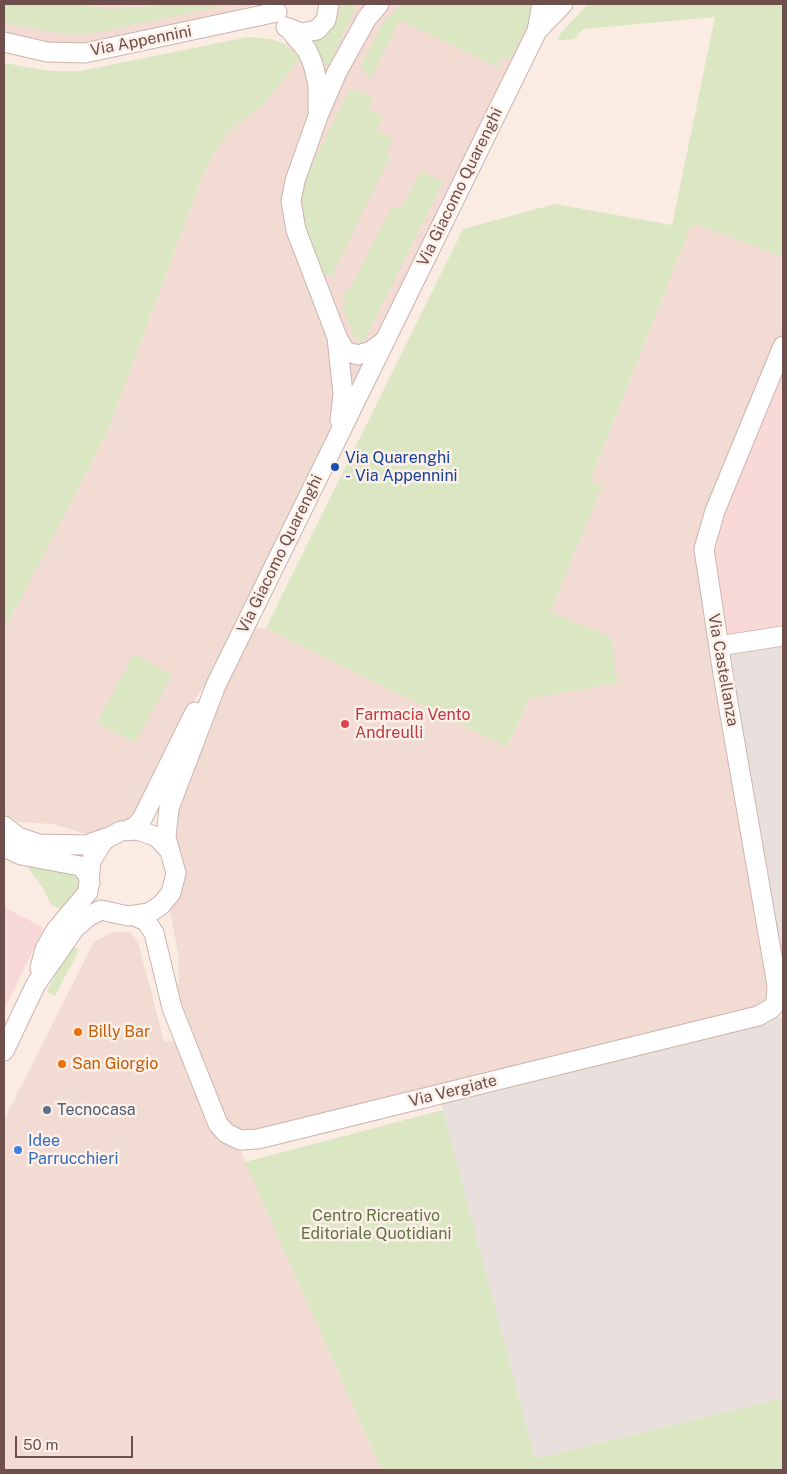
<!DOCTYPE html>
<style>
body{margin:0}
#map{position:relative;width:787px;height:1474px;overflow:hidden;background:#faebe3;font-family:"Public Sans",sans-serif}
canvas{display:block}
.frame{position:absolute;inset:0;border:5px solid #6f4f4c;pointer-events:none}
.scale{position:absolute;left:15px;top:1436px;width:118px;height:22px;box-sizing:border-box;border:2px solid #6f4f4c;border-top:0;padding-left:6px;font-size:15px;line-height:18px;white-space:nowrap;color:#6f4f4c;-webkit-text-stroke:4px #fdf0e9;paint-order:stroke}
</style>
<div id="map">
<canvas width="787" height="1474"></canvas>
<div class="frame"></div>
<div class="scale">50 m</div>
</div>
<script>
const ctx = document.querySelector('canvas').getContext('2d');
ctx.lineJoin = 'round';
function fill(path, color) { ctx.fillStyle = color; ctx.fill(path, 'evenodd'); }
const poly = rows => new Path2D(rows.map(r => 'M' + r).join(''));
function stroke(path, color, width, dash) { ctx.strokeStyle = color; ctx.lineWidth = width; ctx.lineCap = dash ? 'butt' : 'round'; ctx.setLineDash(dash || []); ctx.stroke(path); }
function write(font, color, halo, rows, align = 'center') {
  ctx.font = font + ' "Public Sans",sans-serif'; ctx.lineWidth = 5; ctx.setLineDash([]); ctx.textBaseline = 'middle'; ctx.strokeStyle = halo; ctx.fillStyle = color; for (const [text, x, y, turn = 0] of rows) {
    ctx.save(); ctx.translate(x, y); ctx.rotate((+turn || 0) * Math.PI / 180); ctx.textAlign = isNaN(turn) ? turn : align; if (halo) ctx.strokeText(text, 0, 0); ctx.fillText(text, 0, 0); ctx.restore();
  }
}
const residential = poly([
 [4,4,270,4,270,9,257,4,110,43,66,50,4,41],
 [334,4,544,4,209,679,188,709,130,822,93,836,53,824,4,821,4,631,106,435,204,172,224,137,238,122,262,106,299,59,289,47,283,43,293,42],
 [691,225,702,226,783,257,783,334,712,508,776,1006,257,1134,236,1132,225,1116,198,1051,178,991,179,959,170,910,180,892,172,834,174,812,247,629,266,628,507,747,530,698,617,683,608,636,550,613,601,486,590,481],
 [113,932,130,932,138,942,164,1041,186,1041,235,1138,382,1470,4,1470,4,1120,94,942]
]);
const commercial = poly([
 [783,357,783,634,720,643,709,551],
 [4,907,44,928,4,1010]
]);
const industrial = poly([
 [783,643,783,977,725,652],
 [783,1016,783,1398,535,1459,440,1100,551,1070]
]);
const green = poly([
 [4,4,72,4,110,9,180,4,233,4,89,34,69,35,4,23],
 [339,4,356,4,355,9,329,64,321,65,310,42,325,36,333,28,338,17],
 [402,4,537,4,510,59,499,57,499,68,400,20,371,79,360,67,384,21],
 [588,4,783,4,783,257,702,226,691,225,590,481,602,486,550,612,609,636,613,646,617,683,530,698,507,747,266,628,463,229,555,204,672,225,715,17,583,29,574,39,557,41,561,33],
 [248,37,271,39,283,43,295,52,299,59,262,106,238,123,224,137,204,172,106,435,4,631,4,63,49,71,81,71],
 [349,90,360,91,373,98,368,109,383,116,376,130,393,139,386,154,390,156,334,271,335,275,324,275,305,226,302,211,302,195,308,173],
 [421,171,443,182,363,343,355,339,343,308,346,303,343,295,351,287,391,208,403,206],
 [134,654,172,675,135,743,97,722],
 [33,864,77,874,80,886,63,910,51,905,43,888,28,868],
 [70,944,79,950,55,996,47,992],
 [443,1110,535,1459,783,1398,783,1470,382,1470,245,1162]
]);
const street = poly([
 [286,27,301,33,317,30,326,20,329,4],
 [289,29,307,50,313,64,318,85,318,110],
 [537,31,563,4],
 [4,42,47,52,85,53,277,12],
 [337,337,345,351,358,355,371,351,383,342],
 [340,420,343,394,337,337,296,230,291,201,295,181,318,116,337,72,367,18,379,4],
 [719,646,783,636],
 [4,826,18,837,39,844,86,845,106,838],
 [128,830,136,826,142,819,195,712],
 [4,847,21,855,80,866,87,873,90,883],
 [134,916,146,921,154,933,172,1008,218,1124,226,1133,240,1140,258,1139,550,1067,758,1016,772,1008,776,1002,777,985,723,674,704,549,715,511,783,346],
 [40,968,45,949,56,930,88,892,91,861,104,840,121,831,138,830,157,837,170,851],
 [4,1051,36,984,75,928,89,916,101,910,128,916,149,913,161,905,171,893,176,873,166,837,169,808,216,685,537,31,542,4]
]);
const markers = [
 [335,467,5,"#1a4fb4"],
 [345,724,5,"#e0444e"],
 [78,1032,5,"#e8710a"],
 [62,1064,5,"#e8710a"],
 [47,1110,5,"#5c6f8a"],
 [18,1150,5,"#3f7fe0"]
];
const streetNames = [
 ["Via Appennini",141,41,-11],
 ["Via Giacomo Quarenghi",460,187,-64],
 ["Via Giacomo Quarenghi",280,554,-64],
 ["Via Castellanza",723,670,80],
 ["Via Vergiate",453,1091,-14]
];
const transitNames = [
 ["Via Quarenghi",345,458],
 ["- Via Appennini",345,476]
];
const healthNames = [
 ["Farmacia Vento",355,715],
 ["Andreulli",355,733]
];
const foodNames = [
 ["Billy Bar",88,1032],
 ["San Giorgio",72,1064]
];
const serviceNames = [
 ["Tecnocasa",57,1110]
];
const shopNames = [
 ["Idee",28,1141],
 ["Parrucchieri",28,1159]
];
const parkNames = [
 ["Centro Ricreativo",376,1216],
 ["Editoriale Quotidiani",376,1234]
];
fill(residential, '#f1dbd2');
fill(commercial, '#f9d9d8');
fill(industrial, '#e9e0de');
fill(green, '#dbe6c3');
stroke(street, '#ccb3ae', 21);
stroke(street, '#fff', 19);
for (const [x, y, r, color] of markers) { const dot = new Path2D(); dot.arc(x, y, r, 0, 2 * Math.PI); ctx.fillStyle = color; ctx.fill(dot); stroke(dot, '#fdf0e9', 2); }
write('16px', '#6f4f4c', '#fdf0e9', streetNames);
write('16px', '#164399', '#fdf0e9', transitNames, 'left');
write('16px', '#be3a42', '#fdf0e9', healthNames, 'left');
write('16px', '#c56008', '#fdf0e9', foodNames, 'left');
write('16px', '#4e5e75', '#fdf0e9', serviceNames, 'left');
write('16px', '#366cbe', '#fdf0e9', shopNames, 'left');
write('16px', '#607445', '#fdf0e9', parkNames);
</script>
